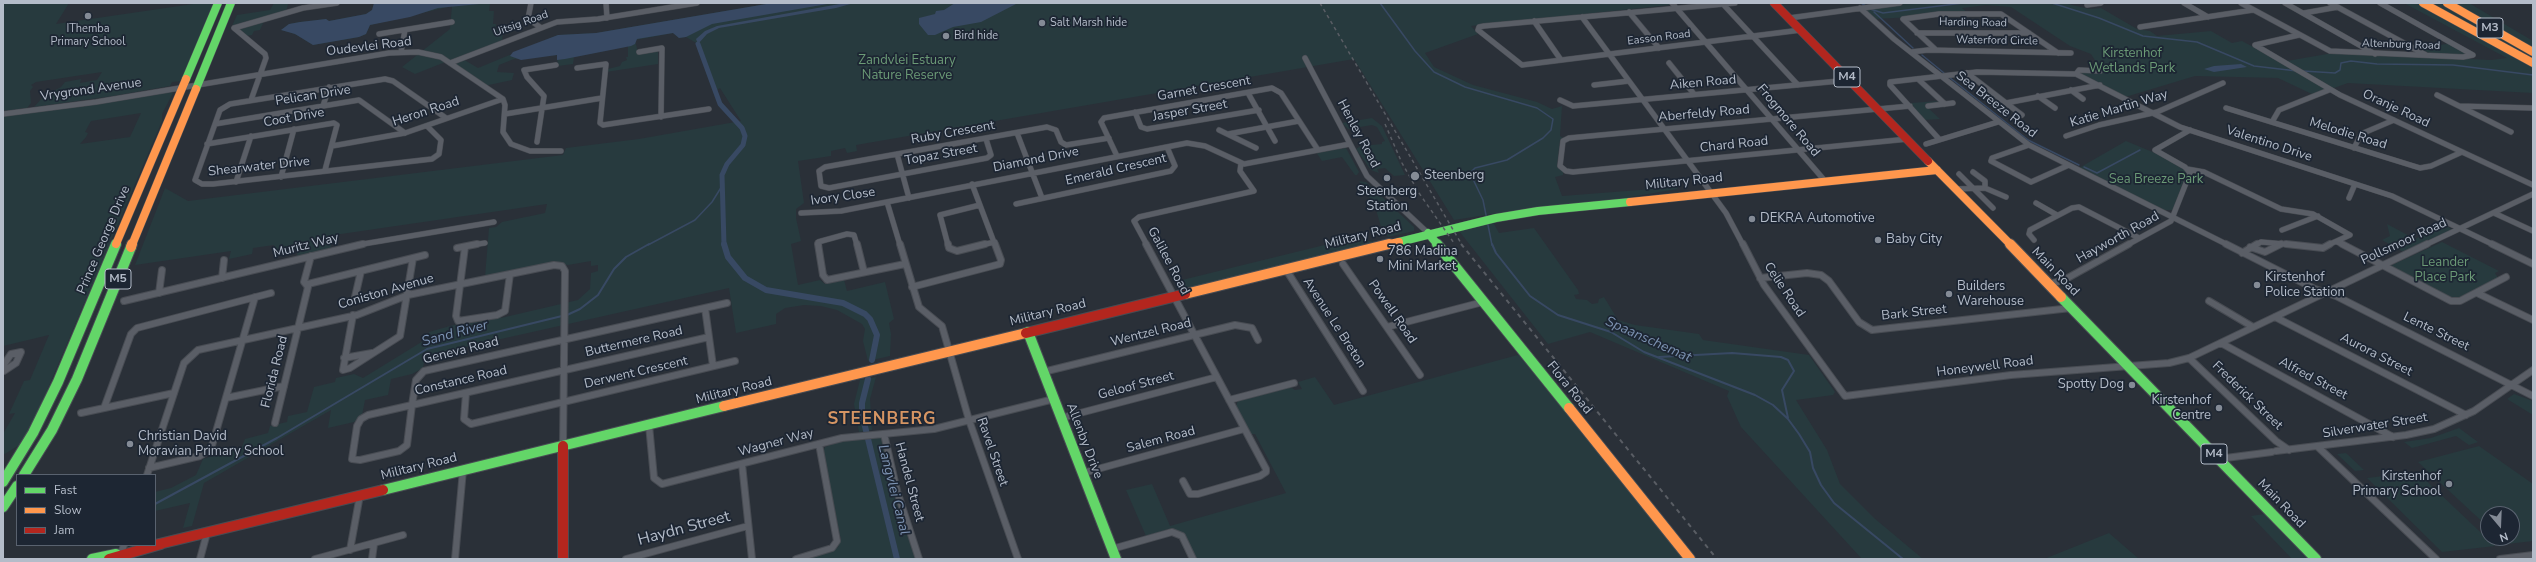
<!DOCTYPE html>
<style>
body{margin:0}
#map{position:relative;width:2536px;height:562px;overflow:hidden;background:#2a3038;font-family:"Nunito Sans",sans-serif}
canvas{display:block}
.frame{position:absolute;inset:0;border:4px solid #b4bcc9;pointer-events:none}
.legend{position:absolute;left:16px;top:474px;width:140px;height:72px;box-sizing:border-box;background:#1d2633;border:1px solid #59626f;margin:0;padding:5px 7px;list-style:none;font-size:12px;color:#b4bcc9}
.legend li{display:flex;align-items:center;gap:8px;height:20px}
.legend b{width:20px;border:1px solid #59626f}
.north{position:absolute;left:2480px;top:506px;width:40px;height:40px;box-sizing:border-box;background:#1d2633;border:1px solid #59626f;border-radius:50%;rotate:161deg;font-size:11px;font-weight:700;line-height:16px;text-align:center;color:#b4bcc9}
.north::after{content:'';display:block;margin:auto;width:14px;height:18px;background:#848b96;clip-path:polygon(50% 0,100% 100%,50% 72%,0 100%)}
</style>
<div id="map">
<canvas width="2536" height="562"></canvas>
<div class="frame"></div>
<ul class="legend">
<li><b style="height:5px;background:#63d668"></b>Fast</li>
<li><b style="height:5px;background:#ff974d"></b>Slow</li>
<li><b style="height:5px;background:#b3261e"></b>Jam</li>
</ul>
<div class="north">N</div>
</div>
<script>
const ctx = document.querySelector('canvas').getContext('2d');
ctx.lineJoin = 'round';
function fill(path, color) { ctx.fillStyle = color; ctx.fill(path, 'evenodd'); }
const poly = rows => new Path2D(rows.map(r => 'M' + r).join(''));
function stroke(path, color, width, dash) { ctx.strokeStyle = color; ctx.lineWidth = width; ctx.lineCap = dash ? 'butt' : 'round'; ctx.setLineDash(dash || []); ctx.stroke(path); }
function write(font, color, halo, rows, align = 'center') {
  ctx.font = font + ' "Nunito Sans",sans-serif'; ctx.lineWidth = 3.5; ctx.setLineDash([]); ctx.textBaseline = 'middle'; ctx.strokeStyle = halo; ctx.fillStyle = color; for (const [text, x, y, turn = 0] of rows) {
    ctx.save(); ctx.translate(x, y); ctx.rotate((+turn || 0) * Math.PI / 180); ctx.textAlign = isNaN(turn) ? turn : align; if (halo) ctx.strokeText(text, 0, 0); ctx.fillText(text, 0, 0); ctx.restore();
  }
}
const green = poly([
 [3,3,69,3,56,24,200,3,214,3,183,81,172,82,170,86,113,96,34,107,43,97,61,87,65,82,81,79,80,83,97,80,102,72,36,82,31,85,33,87,30,91,31,103,27,108,3,111],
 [274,3,292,3,288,4,286,12,232,26,237,15,270,10],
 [374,3,490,3,489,11,494,11,493,24,496,24,495,30,503,29,502,41,461,58,478,68,558,35,596,33,772,3,1668,3,1670,5,1471,26,1478,34,1425,53,1434,67,1473,85,1537,102,1552,109,1562,106,1560,136,1563,138,1560,140,1557,166,1563,172,1563,175,1555,177,1562,196,1678,187,1677,189,1625,198,1524,209,1454,220,1354,59,856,145,857,151,847,153,845,148,831,151,831,156,798,161,804,203,796,209,796,218,801,241,791,244,798,285,820,280,825,284,844,280,847,291,885,282,894,319,889,323,891,334,890,356,868,361,863,341,865,329,862,324,837,310,821,306,804,305,785,308,776,314,776,324,736,333,729,288,425,356,423,368,412,374,391,379,388,395,365,400,362,415,354,422,328,428,331,410,204,483,192,526,183,528,190,503,155,511,155,492,171,488,196,475,203,459,242,447,245,439,268,433,270,426,287,422,288,416,307,412,314,387,335,382,336,378,354,374,363,378,428,338,429,332,450,326,501,315,501,318,578,300,590,289,591,273,598,271,598,265,591,266,591,261,568,265,556,263,485,277,489,228,496,227,502,222,545,213,547,204,334,235,330,249,297,257,298,248,275,254,274,245,253,248,252,254,229,259,231,251,135,265,165,188,188,201,563,155,566,148,639,139,741,121,720,88,717,90,698,44,686,37,679,38,673,33,635,40,638,53,658,50,658,64,606,72,608,69,620,66,622,62,627,60,626,57,628,57,628,46,574,57,573,64,558,66,557,55,514,59,499,65,497,72,514,73,512,80,484,86,448,61,415,74,402,67,450,29,452,6,370,25,366,34,359,37,313,45,295,34,281,30,289,24,300,22,326,19,329,21,366,14,372,10],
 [1899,3,2064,3,2089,9,2101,8,2137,29,2150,31,2157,36,2211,31,2232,43,2242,41,2281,62,2333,53,2491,60,2507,58,2404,3,2469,3,2533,41,2533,93,2348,83,2314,95,2278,78,2195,76,2122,98,2075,72,2101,70,2091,54,2070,46,2011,7,1986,5,1962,8,1969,14,1875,19,1864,8],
 [265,19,260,30,254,31,252,35,246,36,238,30],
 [2429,43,2435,46,2452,43,2469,55,2431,54,2413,45],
 [170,92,173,93,162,114,162,121,37,414,21,444,3,455,3,434,15,413,9,414,24,381,30,380,49,335,3,346,3,116],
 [141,113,130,137,80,144,86,137,88,133,85,132,91,121],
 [1939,101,1925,105,1940,119,1923,120,1911,103],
 [1372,118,1382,126,1405,175,1394,176,1385,168,1377,169,1379,173,1371,170,1356,149,1361,146,1382,144,1382,142,1385,141,1377,127,1372,125,1348,129,1342,123],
 [2126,141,2162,156,2187,171,2173,210,2162,210,2079,168],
 [1346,148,1359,172,1357,175,1355,175,1342,157,1322,161,1316,152],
 [1359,181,1366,182,1414,227,1414,231,1388,237,1383,226,1381,227,1375,206],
 [1493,222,1499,233,1534,228,1578,290,1579,294,1574,295,1576,299,1587,300,1592,304,1598,303,1599,299,1604,297,1618,320,1635,325,1699,334,1703,340,1809,355,1835,392,1833,395,1796,400,1827,450,1840,484,1874,518,1923,559,1862,559,1741,427,1727,396,1729,391,1590,332,1548,344,1459,231],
 [2387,224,2415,239,2446,225,2451,229,2451,231,2405,253,2382,240,2390,236],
 [1353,238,1376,242,1183,290,1178,281],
 [2442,242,2499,271,2495,273,2498,278,2458,299,2452,300,2393,269,2392,265],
 [1525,353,1690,559,1193,559,1178,533,1169,529,1146,536,1126,490,1152,484,1170,526,1286,493,1255,434,1251,434,1236,407,1238,400,1290,387,1295,390,1302,389,1298,382,1315,377,1334,405],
 [876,377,870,399,872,430,859,432,854,404,860,380],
 [2514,394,2533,401,2533,415,2507,399],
 [2459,428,2478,442,2469,445,2456,436,2412,448,2404,442,2431,438],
 [878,437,882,438,918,559,804,559,830,552,838,547,841,540,823,452,825,447,846,439],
 [2479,446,2533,484,2533,541,2507,544,2500,538,2512,538,2512,514,2488,514,2488,527,2418,462],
 [2346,453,2364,470,2355,471,2337,454],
 [2417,472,2495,546,2442,552,2367,478],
 [2264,514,2265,515,2308,559,2292,559,2251,516],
 [2109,533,2139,559,2044,559]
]);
const water = poly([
 [374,3,490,3,438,8,410,17,370,25,366,34,359,37,313,45,295,34,281,30,289,24,300,22,326,19,329,21,366,14,372,10],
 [772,3,833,3,712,24,686,37,679,38,673,33,637,39,635,44,631,46,565,59,557,60,557,55,521,60,510,56,513,52,558,35,596,33],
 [845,3,854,3,836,8,719,28,707,34,698,44,696,39,705,31,717,26],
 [955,3,1025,3,1016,4,981,22,953,27,935,35,928,35,919,24,919,18,935,14,936,11,944,10],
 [2241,64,2247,67,2214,72,2204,69,2214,66]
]);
const streamFar1 = poly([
 [1380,3,1415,51,1434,72,1465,87,1537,108,1553,119,1551,130,1543,138,1507,160,1475,168,1470,173,1483,200,1492,245],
 [1861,3,1866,6],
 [2052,3,2099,18,2143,36,2197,42,2254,66,2297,71],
 [1870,9,1883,13,1963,3],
 [1874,12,1913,48],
 [1922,55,1944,73],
 [2303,71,2335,73,2340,70,2341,63,2351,61,2377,64,2453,65,2533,75],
 [1949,77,2028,140,2079,165],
 [2084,167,2097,173,2140,150],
 [648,245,695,220,712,202,722,186]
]);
const stream = poly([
 [1492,244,1496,253,1530,296,1558,315,1611,332,1644,352,1755,395,1773,405,1788,419,1799,434,1810,452,1813,468,1821,485,1834,503,1903,559],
 [567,315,580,309,598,295,614,269,626,257,649,244],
 [1659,357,1732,353,1781,357,1788,360,1794,371,1782,390,1788,418],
 [155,504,277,438,427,349,562,316]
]);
const canalFar1 = poly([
 [698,44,720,104,742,128,745,136,743,145,727,164,722,175,724,245]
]);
const canal = poly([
 [724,244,728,257,745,278,766,290,843,303,865,314,870,319,877,335,872,360],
 [868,379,862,403,862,414,897,559]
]);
const streetFar1 = poly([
 [531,3,528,19,540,27],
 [606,3,607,18],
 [1672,3,1825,181],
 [1722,3,1798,85],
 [1735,3,1484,26,1479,27,1478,30,1522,65,1801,30],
 [2184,3,2208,17],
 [2241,3,2330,51,2463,57,2473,55,2380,3],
 [2285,3,2375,54],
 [2330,3,2426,55],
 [2087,5,2101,3],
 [1860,8,1894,39,2029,145,2228,245],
 [1629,12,1659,48],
 [2304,13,2338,7],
 [1582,17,1726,213,1743,245],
 [1789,18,1900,3],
 [1534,21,1561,60],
 [2140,27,2253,10],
 [1917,33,2029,33],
 [379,34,452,22],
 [2299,35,2255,45,2340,95,2533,185],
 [1936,50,1903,19,1939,14,2001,14,2058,53],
 [401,52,405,30],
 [639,52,662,48,661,117],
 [1911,52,1928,50,2071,53],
 [1305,58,1367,176,1428,233],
 [450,63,557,22,598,19,697,3],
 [1669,63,1694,94],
 [577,68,606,64,600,123,603,125,709,109],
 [1967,73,2006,103,2100,85],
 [2076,74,2079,70,2100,71],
 [1918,79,1945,104],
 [1594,85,1629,81],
 [2071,90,2083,99],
 [1248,93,1275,141],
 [2437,95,2511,132],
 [2038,96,2055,108],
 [251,100,266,58,265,54,234,28,303,8,337,3],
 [1560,100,1573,106,1850,80],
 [2006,103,2022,115],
 [323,106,329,87],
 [1928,106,1953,103],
 [2459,106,2533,108],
 [2226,108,2420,168,2431,166,2462,152],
 [1135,112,1141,127,1147,129,1259,110],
 [3,114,96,102,389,53,418,52,441,57,503,99,505,105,503,132,511,144,530,151,561,151],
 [505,114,602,98],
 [2272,122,2279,110,2329,90],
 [215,124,359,100,405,133],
 [427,126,441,140,439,154,432,159,213,184,202,184,195,180,220,110,230,104,385,79,393,81,446,118],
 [1219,130,1256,148],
 [1017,133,1042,198],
 [1228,134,1299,121],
 [2066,136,2099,125,2157,112,2223,83],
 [986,139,991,155,987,158,829,188,821,186,819,171,825,167,1047,127,1056,130,1061,142,1066,145,1109,138],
 [1908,139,1573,172,1566,171,1560,166,1563,141,1569,138,1910,106],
 [1939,139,1890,85,1890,82,1977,72,2076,74,2180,127,2392,196,2494,245],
 [537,142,544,96,527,77,524,70,556,65],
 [207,144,334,123,337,125,325,170],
 [1926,144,1998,122],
 [2029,145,1992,158,1991,161,2031,182,2069,165],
 [332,146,405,133,503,99],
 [2354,148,2361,134,2394,120],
 [897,154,909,198],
 [1117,156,1101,122,1104,118,1272,88,1281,93,1318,150],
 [2187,169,2204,172,2281,209,2313,214,2350,235,2328,245],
 [1959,174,1993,208],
 [281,177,294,129],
 [236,182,251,136],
 [972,184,995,245],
 [1985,188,2006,197],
 [1956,189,1985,188,1985,181,1973,172],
 [2349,198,2355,184],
 [887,202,900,245],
 [2036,203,2057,215],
 [1016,204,1171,171,1175,166,1167,147],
 [801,213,841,211,1187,143,1205,146,1244,164,1350,144],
 [2494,213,2533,231],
 [2282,230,2318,216],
 [2034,240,2029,234,2030,230,2072,208,2079,207,2139,238],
 [2337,242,2344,245],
 [357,245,494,222],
 [471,245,485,243],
 [819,245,818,242,847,234,854,235,857,245],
 [948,245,940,215,980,205],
 [981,245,995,242],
 [1147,245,1134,221,1139,217,1254,191,1240,171,1241,163],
 [2127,245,2171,221,2190,173,2185,167,2155,150,2190,130],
 [2255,245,2261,242,2296,245],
 [2279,245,2282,244],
 [2425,245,2533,194]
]);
const street = poly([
 [818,244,823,275,827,280,905,264],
 [857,244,864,272],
 [900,244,919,307,942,326,969,420,1018,559],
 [948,244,949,248,957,251,985,244],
 [1146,244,1266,469,1266,472,1260,476,1198,494,1190,494,1183,481],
 [1743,244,1764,285,1845,396,2011,375,2169,363,2189,358,2427,244],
 [2226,244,2315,289,2336,296,2533,396],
 [2286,244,2323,248,2330,244],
 [2342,244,2451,301,2460,301,2506,277],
 [2492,244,2533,264],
 [465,247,456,316,458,321,497,315,505,311,510,274],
 [2250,247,2265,252,2281,244],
 [457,248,477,244],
 [2242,253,2257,244],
 [1343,264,1420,375],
 [1285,268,1363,391],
 [222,278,224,260],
 [1760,278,1807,273,1821,275,1829,281,1859,322,1872,330,2071,308],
 [308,284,425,255],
 [2049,284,2064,280,2129,244],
 [912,287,1000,264,1001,260,995,244],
 [159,293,162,270],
 [2477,293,2533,320],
 [355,297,361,271],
 [124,301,363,244],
 [2209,301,2253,327],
 [705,308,713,366],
 [353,315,343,370,350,368,400,336,413,258],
 [2275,317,2466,415],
 [1387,327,1483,302],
 [2221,343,2393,437],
 [344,358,372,353],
 [2189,358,2276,441,2289,450],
 [3,366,11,354,21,352,16,363,4,371],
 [1043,372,1235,325,1252,328,1258,340],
 [466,393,464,419,471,424,735,361],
 [226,398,284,386],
 [1229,400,1294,383],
 [412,405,407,445,399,451,360,460,352,459,357,426,361,419,368,415,412,405],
 [412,405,416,380,424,371,727,303],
 [412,405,709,337],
 [104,408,131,334,137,328,271,293],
 [81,413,174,393],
 [1061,418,1217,377],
 [275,423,308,287,304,282,311,256],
 [649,425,654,478,662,484,842,438,934,429,1054,399],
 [884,434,897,491,919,559],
 [2318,447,2436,559],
 [2276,451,2406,435,2434,429,2474,411,2533,370],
 [2218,459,2272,452],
 [742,464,752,559],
 [149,468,200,456,211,449,255,297],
 [1083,473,1244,429],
 [147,475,184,363,198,350,357,315,408,295,554,265,562,266,565,271,563,446],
 [1112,549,1172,532,1182,536,1193,559],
 [350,550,360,495],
 [120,556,124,545],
 [200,559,207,533],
 [315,559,403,535],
 [372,559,374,544],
 [455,559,463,470],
 [626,559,748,526],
 [796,559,832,548,837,541,819,444],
 [2500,559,2533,555]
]);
const fastFar1 = poly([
 [186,79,218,3],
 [196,89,231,3],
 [1428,233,1438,245],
 [1399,242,1496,218,1538,211,1630,202],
 [115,245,116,244]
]);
const fast = poly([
 [1437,244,1569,408],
 [2061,297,2316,559],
 [1028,332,1116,559],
 [24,475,52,430,77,379,131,247],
 [3,482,33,433,58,382,116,244],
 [383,490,724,406],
 [3,507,17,486],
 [92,559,116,554]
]);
const slowFar1 = poly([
 [2423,3,2533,63],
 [2447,3,2533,52],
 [1928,161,2011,245],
 [1630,202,1937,170],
 [116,244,186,79],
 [132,245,196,89],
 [1385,245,1399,242]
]);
const slow = poly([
 [2010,244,2061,297],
 [131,247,132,244],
 [1185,294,1389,244],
 [724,406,1026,333],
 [1569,408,1690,559]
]);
const jamFar1 = poly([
 [1774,3,1928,161]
]);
const jam = poly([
 [1026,333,1185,294],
 [563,446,563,559],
 [155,545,383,490],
 [109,559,161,544]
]);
const railFar1 = poly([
 [1320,3,1462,245],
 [1385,124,1402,163,1419,193,1454,243]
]);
const rail = poly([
 [1461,244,1717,559]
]);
const markers = [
 [88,16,4,"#848b96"],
 [1042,23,4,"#848b96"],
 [946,36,4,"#848b96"],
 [1415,176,5,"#848b96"],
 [1387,178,4,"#848b96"],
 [1752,219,4,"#848b96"],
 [1878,240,4,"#848b96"],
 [1380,259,4,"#848b96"],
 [2257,285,4,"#848b96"],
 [1949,294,4,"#848b96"],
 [2132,385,4,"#848b96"],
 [2219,408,4,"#848b96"],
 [130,444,4,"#848b96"],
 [2449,484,4,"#848b96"]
];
const farPoinames = [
 ["Salt Marsh hide",1050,23],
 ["IThemba",88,29,"center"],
 ["Primary School",88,42,"center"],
 ["Bird hide",954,36]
];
const farStreetnames = [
 ["Harding Road",1973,23,1],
 ["Uitsig Road",521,24,-20],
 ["Easson Road",1659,38,-7],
 ["Waterford Circle",1997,41,1],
 ["Altenburg Road",2401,45,2]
];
const shields = [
 [2490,28,26],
 [1847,77,26],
 [118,279,26],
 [2214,454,26]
];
const shieldNames = [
 ["M3",2490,28],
 ["M4",1847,77],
 ["M5",118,279],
 ["M4",2214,454]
];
const streetNames = [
 ["Oudevlei Road",369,47,-7],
 ["Aiken Road",1703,83,-5],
 ["Garnet Crescent",1204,89,-10],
 ["Vrygrond Avenue",91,90,-8],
 ["Pelican Drive",313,96,-9],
 ["Sea Breeze Road",1996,105,38],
 ["Katie Martin Way",2119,109,-17],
 ["Oranje Road",2396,109,25],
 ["Jasper Street",1190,111,-10],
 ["Heron Road",426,112,-18],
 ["Aberfeldy Road",1704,114,-5],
 ["Coot Drive",294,118,-10],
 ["Frogmore Road",1788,121,50],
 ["Ruby Crescent",953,133,-10],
 ["Henley Road",1358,134,62],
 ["Melodie Road",2348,134,17],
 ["Valentino Drive",2269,144,18],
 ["Chard Road",1734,145,-6],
 ["Topaz Street",941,155,-10],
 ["Diamond Drive",1036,160,-11],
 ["Shearwater Drive",259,167,-6],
 ["Emerald Crescent",1116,170,-13],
 ["Military Road",1684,182,-6],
 ["Ivory Close",843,197,-8],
 ["Military Road",1363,236,-14],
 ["Hayworth Road",2118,238,-29],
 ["Prince George Drive",104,240,-67],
 ["Pollsmoor Road",2404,242,-25],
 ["Muritz Way",306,246,-14],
 ["Galilee Road",1168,261,62],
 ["Main Road",2055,272,46],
 ["Celie Road",1784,290,56],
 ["Coniston Avenue",386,292,-16],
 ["Powell Road",1392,312,55],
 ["Military Road",1048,313,-14],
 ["Bark Street",1914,313,-6],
 ["Avenue Le Breton",1334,323,57],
 ["Lente Street",2436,332,26],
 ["Wentzel Road",1151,333,-14],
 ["Buttermere Road",634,342,-13],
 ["Geneva Road",461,351,-14],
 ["Aurora Street",2376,355,27],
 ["Honeywell Road",1985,367,-7],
 ["Florida Road",275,372,-76],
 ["Derwent Crescent",636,373,-13],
 ["Alfred Street",2313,379,28],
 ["Constance Road",461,381,-13],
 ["Geloof Street",1136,386,-15],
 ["Flora Road",1569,388,51],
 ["Military Road",734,391,-14],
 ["Frederick Street",2247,396,44],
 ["Silverwater Street",2375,426,-9],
 ["Salem Road",1161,440,-15],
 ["Allenby Drive",1084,441,69],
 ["Wagner Way",776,443,-15],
 ["Ravel Street",992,452,71],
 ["Military Road",419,467,-14],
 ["Handel Street",909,482,75],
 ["Main Road",2281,504,46]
];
const parkNames = [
 ["Kirstenhof",2132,54],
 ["Wetlands Park",2132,69],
 ["Zandvlei Estuary",907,61],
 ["Nature Reserve",907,76],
 ["Sea Breeze Park",2156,180],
 ["Leander",2445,263],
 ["Place Park",2445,278]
];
const poiNames = [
 ["Steenberg",1424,176],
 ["Steenberg",1387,192,"center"],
 ["Station",1387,207,"center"],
 ["DEKRA Automotive",1760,219],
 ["Baby City",1886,240],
 ["786 Madina",1388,252],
 ["Mini Market",1388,267],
 ["Kirstenhof",2265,278],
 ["Police Station",2265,293],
 ["Builders",1957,287],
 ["Warehouse",1957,302],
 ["Spotty Dog",2124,385,"right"],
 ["Kirstenhof",2211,401,"right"],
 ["Centre",2211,416,"right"],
 ["Christian David",138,437],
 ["Moravian Primary School",138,452],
 ["Kirstenhof",2441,477,"right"],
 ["Primary School",2441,492,"right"]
];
const waterNames = [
 ["Sand River",455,334,-15],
 ["Spaanschemat",1648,340,24],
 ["Langvlei Canal",893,490,76]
];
const nearStreetnames = [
 ["Haydn Street",684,529,-15]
];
const districtNames = [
 ["STEENBERG",882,420]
];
fill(green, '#273a3e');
fill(water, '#384963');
stroke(streamFar1, '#384963', 1.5);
stroke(stream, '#384963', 2);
stroke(canalFar1, '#384963', 5);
stroke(canal, '#384963', 6);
stroke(streetFar1, '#484c53', 6);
stroke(street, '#484c53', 8);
stroke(fastFar1, '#484c53', 9);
stroke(fast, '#484c53', 12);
stroke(slowFar1, '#484c53', 9);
stroke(slow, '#484c53', 12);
stroke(jamFar1, '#484c53', 9);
stroke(jam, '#484c53', 12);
stroke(streetFar1, '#5a5e66', 5);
stroke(street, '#5a5e66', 6);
stroke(fastFar1, '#63d668', 8);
stroke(fast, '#63d668', 10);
stroke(slowFar1, '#ff974d', 8);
stroke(slow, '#ff974d', 10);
stroke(jamFar1, '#b3261e', 8);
stroke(jam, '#b3261e', 10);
stroke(railFar1, '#595d64', 1.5, [3.5, 3.5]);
stroke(rail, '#595d64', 2, [4.5, 4.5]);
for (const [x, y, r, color] of markers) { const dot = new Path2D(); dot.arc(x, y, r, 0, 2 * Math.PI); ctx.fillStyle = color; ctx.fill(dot); stroke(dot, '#1d2633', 1.5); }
write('11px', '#b4bcc9', '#1d2633', farPoinames, 'left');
write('11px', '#b4bcc9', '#1d2633', farStreetnames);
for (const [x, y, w] of shields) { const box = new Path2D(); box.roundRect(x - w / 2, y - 10, w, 20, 3); ctx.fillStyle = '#1d2633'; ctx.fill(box); stroke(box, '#b4bcc9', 1); }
write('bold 12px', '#b4bcc9', null, shieldNames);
write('13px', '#b4bcc9', '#1d2633', streetNames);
write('13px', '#6b9a76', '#1d2633', parkNames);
write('13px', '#b4bcc9', '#1d2633', poiNames, 'left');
write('italic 14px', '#7c92b1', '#1d2633', waterNames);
write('16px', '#b4bcc9', '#1d2633', nearStreetnames);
ctx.letterSpacing = '1px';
write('bold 17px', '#d59563', '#1d2633', districtNames);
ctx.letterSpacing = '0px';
</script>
